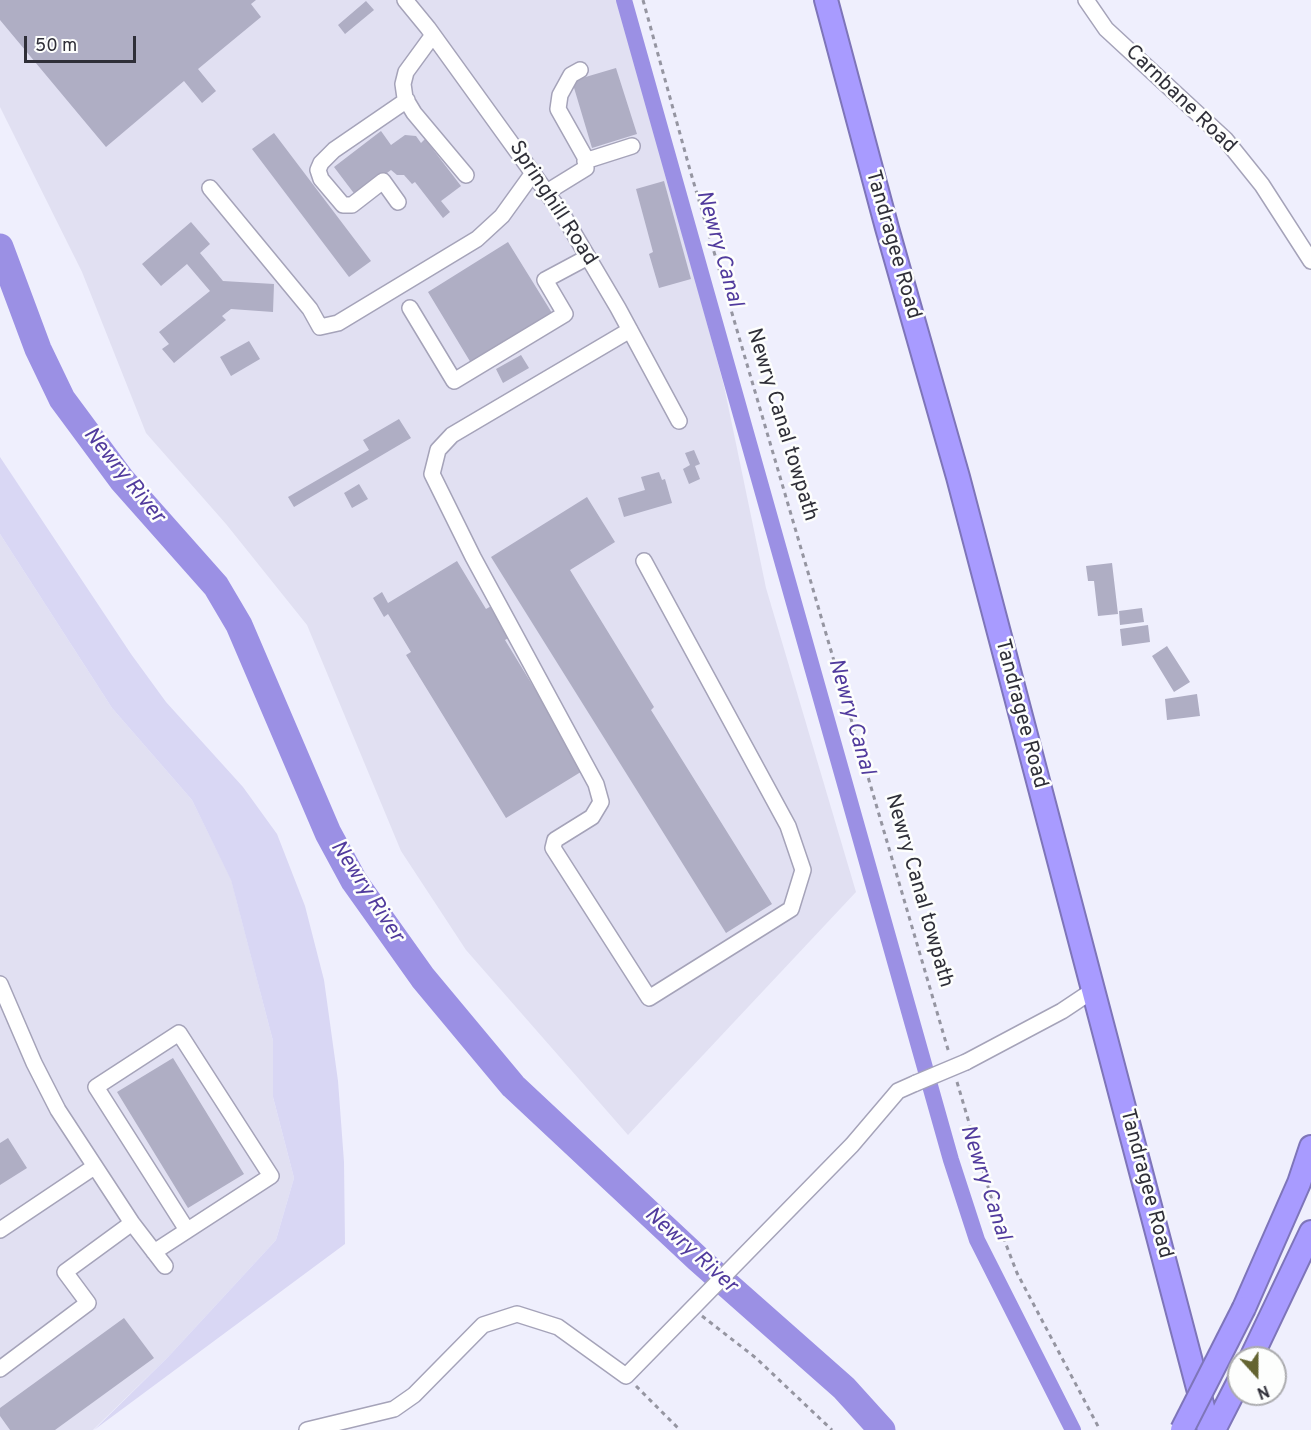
<!DOCTYPE html>
<style>
body{margin:0}
#map{position:relative;width:1311px;height:1430px;overflow:hidden;background:#efeffd;font-family:Overpass,sans-serif}
canvas{display:block}
.north{position:absolute;left:1227px;top:1346px;width:60px;height:60px;box-sizing:border-box;background:#fdfefd;border:2px solid #ababae;border-radius:50%;rotate:159deg;font-size:16px;font-weight:700;line-height:24px;text-align:center;color:#2f2f38}
.north::after{content:'';display:block;margin:auto;width:21px;height:27px;background:#646431;clip-path:polygon(50% 0,100% 100%,50% 72%,0 100%)}
.scale{position:absolute;left:24px;top:36px;width:112px;height:27px;box-sizing:border-box;border:3px solid #2f2f38;border-top:0;padding-left:8px;font-size:18px;line-height:21px;white-space:nowrap;color:#2f2f38;-webkit-text-stroke:4px #fdfefd;paint-order:stroke}
</style>
<div id="map">
<canvas width="1311" height="1430"></canvas>
<div class="north">N</div>
<div class="scale">50 m</div>
</div>
<script>
const ctx = document.querySelector('canvas').getContext('2d');
ctx.lineJoin = 'round';
function fill(path, color) { ctx.fillStyle = color; ctx.fill(path, 'evenodd'); }
const poly = rows => new Path2D(rows.map(r => 'M' + r).join(''));
function stroke(path, color, width, dash) { ctx.strokeStyle = color; ctx.lineWidth = width; ctx.lineCap = dash ? 'butt' : 'round'; ctx.setLineDash(dash || []); ctx.stroke(path); }
function write(font, color, halo, rows, align = 'center') {
  ctx.font = font + ' Overpass,sans-serif'; ctx.lineWidth = 5; ctx.setLineDash([]); ctx.textBaseline = 'middle'; ctx.strokeStyle = halo; ctx.fillStyle = color; for (const [text, x, y, turn = 0] of rows) {
    ctx.save(); ctx.translate(x, y); ctx.rotate((+turn || 0) * Math.PI / 180); ctx.textAlign = isNaN(turn) ? turn : align; if (halo) ctx.strokeText(text, 0, 0); ctx.fillText(text, 0, 0); ctx.restore();
  }
}
const built = poly([
 [0,0,620,0,724,386,766,588,856,892,628,1135,466,950,401,851,307,625,226,524,146,433,82,272,0,107],
 [0,534,112,708,192,800,231,879,273,1041,273,1097,294,1178,276,1240,168,1357,93,1430,0,1430]
]);
const green = poly([
 [0,457,131,654,166,702,243,787,277,834,305,906,324,980,338,1081,344,1162,345,1244,94,1430,168,1357,276,1240,294,1178,273,1097,273,1041,231,880,192,800,112,708,0,534]
]);
const canal = poly([
 [624,0,951,1160,977,1240,1073,1430]
]);
const river = poly([
 [0,247,38,349,62,399,122,480,216,586,239,625,328,833,354,881,423,978,513,1086,698,1259,844,1388,882,1430]
]);
const building = poly([
 [0,0,256,0,251,4,261,17,198,69,216,91,202,103,184,81,106,147,0,20],
 [366,1,374,10,345,34,338,25],
 [616,68,637,134,592,148,572,81],
 [381,131,391,145,405,135,416,136,421,143,425,139,461,186,441,201,450,212,443,218,415,182,412,184,404,175,397,175,391,170,356,196,334,167],
 [274,133,371,261,349,277,252,149],
 [664,181,691,279,659,288,649,254,653,252,636,189],
 [191,222,210,244,200,253,223,281,274,284,273,312,231,309,222,316,226,320,174,363,162,349,169,344,159,332,210,291,187,264,161,286,142,264],
 [508,242,552,313,471,363,428,292],
 [249,341,260,359,231,376,220,357],
 [521,355,529,368,503,383,496,369],
 [399,419,411,438,294,507,288,497,369,450,363,440],
 [694,450,700,464,695,466,700,479,689,484,683,469,690,465,685,453],
 [659,472,662,480,665,479,672,503,624,517,618,498,645,490,641,477],
 [359,484,368,499,352,508,344,493],
 [587,497,615,542,570,570,654,707,651,710,772,904,726,933,491,557],
 [457,561,486,609,493,605,512,636,505,640,584,770,506,818,406,655,411,652,388,614,384,617,373,598,382,592,388,603],
 [1112,563,1118,614,1098,616,1094,581,1088,581,1086,566],
 [1142,608,1144,622,1120,625,1119,611],
 [1148,625,1150,642,1122,646,1120,629],
 [1167,646,1190,682,1174,692,1152,656],
 [1197,694,1200,716,1167,720,1165,699],
 [173,1058,244,1174,188,1208,117,1092],
 [8,1138,27,1168,0,1185,0,1143],
 [124,1318,154,1358,55,1430,10,1430,0,1416,0,1408]
]);
const path = poly([
 [643,0,690,170,949,1053],
 [957,1082,1002,1234,1017,1273,1100,1430],
 [702,1316,756,1358,832,1430],
 [636,1386,680,1430]
]);
const minor = poly([
 [405,0,428,28,563,215,618,308,679,421],
 [1086,0,1106,29,1225,139,1262,185,1311,261],
 [433,35,406,72,403,84,405,98,414,113,466,175],
 [585,161,632,146],
 [210,188,310,309,320,327,338,323,477,239,502,216,533,173],
 [547,192,586,168,585,157,558,109,560,95,571,75,580,70],
 [398,202,383,181,352,205,343,205,321,179,318,170,321,163,334,150,407,100],
 [410,308,454,381,565,314,545,280,588,257],
 [630,330,452,435,438,450,432,474,473,557,596,784,601,802,592,817,555,840,553,848,649,998,791,909,803,870,788,826,644,561],
 [0,984,34,1063,58,1110,132,1223,165,1266],
 [966,1062,1062,1011,1092,991],
 [0,1230,94,1167],
 [154,1252,271,1176,179,1033,96,1087,187,1230],
 [0,1369,88,1303,65,1272,132,1223],
 [307,1430,394,1409,414,1395,483,1325,517,1314,558,1327,626,1376,852,1145,898,1091,916,1083]
]);
const highway = poly([
 [826,0,887,228,958,477,1209,1430],
 [1244,1308,1299,1183,1311,1147],
 [1251,1358,1311,1232],
 [1214,1430,1239,1381]
]);
const minorBridge = poly([
 [916,1083,966,1062]
]);
const highwayBridge = poly([
 [1182,1430,1244,1308]
]);
const streetNames = [
 ["Carnbane Road",1180,100,44],
 ["Springhill Road",552,204,57],
 ["Tandragee Road",892,245,74],
 ["Newry Canal towpath",781,425,73],
 ["Tandragee Road",1020,714,75],
 ["Newry Canal towpath",918,891,74],
 ["Tandragee Road",1145,1184,75]
];
const waterNames = [
 ["Newry Canal",718,249,74],
 ["Newry River",123,476,51],
 ["Newry Canal",850,717,74],
 ["Newry River",366,892,57],
 ["Newry Canal",984,1183,72],
 ["Newry River",690,1251,42]
];
fill(built, '#e1e0f2');
fill(green, '#d9d7f4');
stroke(canal, '#9b90e4', 16);
stroke(river, '#9b90e4', 27);
fill(building, '#afaec4');
stroke(minor, '#a5a3b9', 18);
stroke(highway, '#7e75b9', 26);
stroke(path, '#9595a1', 3, [4.5, 4.5]);
stroke(minor, '#fff', 15);
stroke(highway, '#a89bff', 22);
stroke(minorBridge, '#a5a3b9', 18, []);
stroke(highwayBridge, '#7e75b9', 26, []);
stroke(minorBridge, '#fff', 15);
stroke(highwayBridge, '#a89bff', 22);
write('21px', '#2f2f38', '#fdfefd', streetNames);
write('italic 22px', '#513b9d', '#fdfefd', waterNames);
</script>
